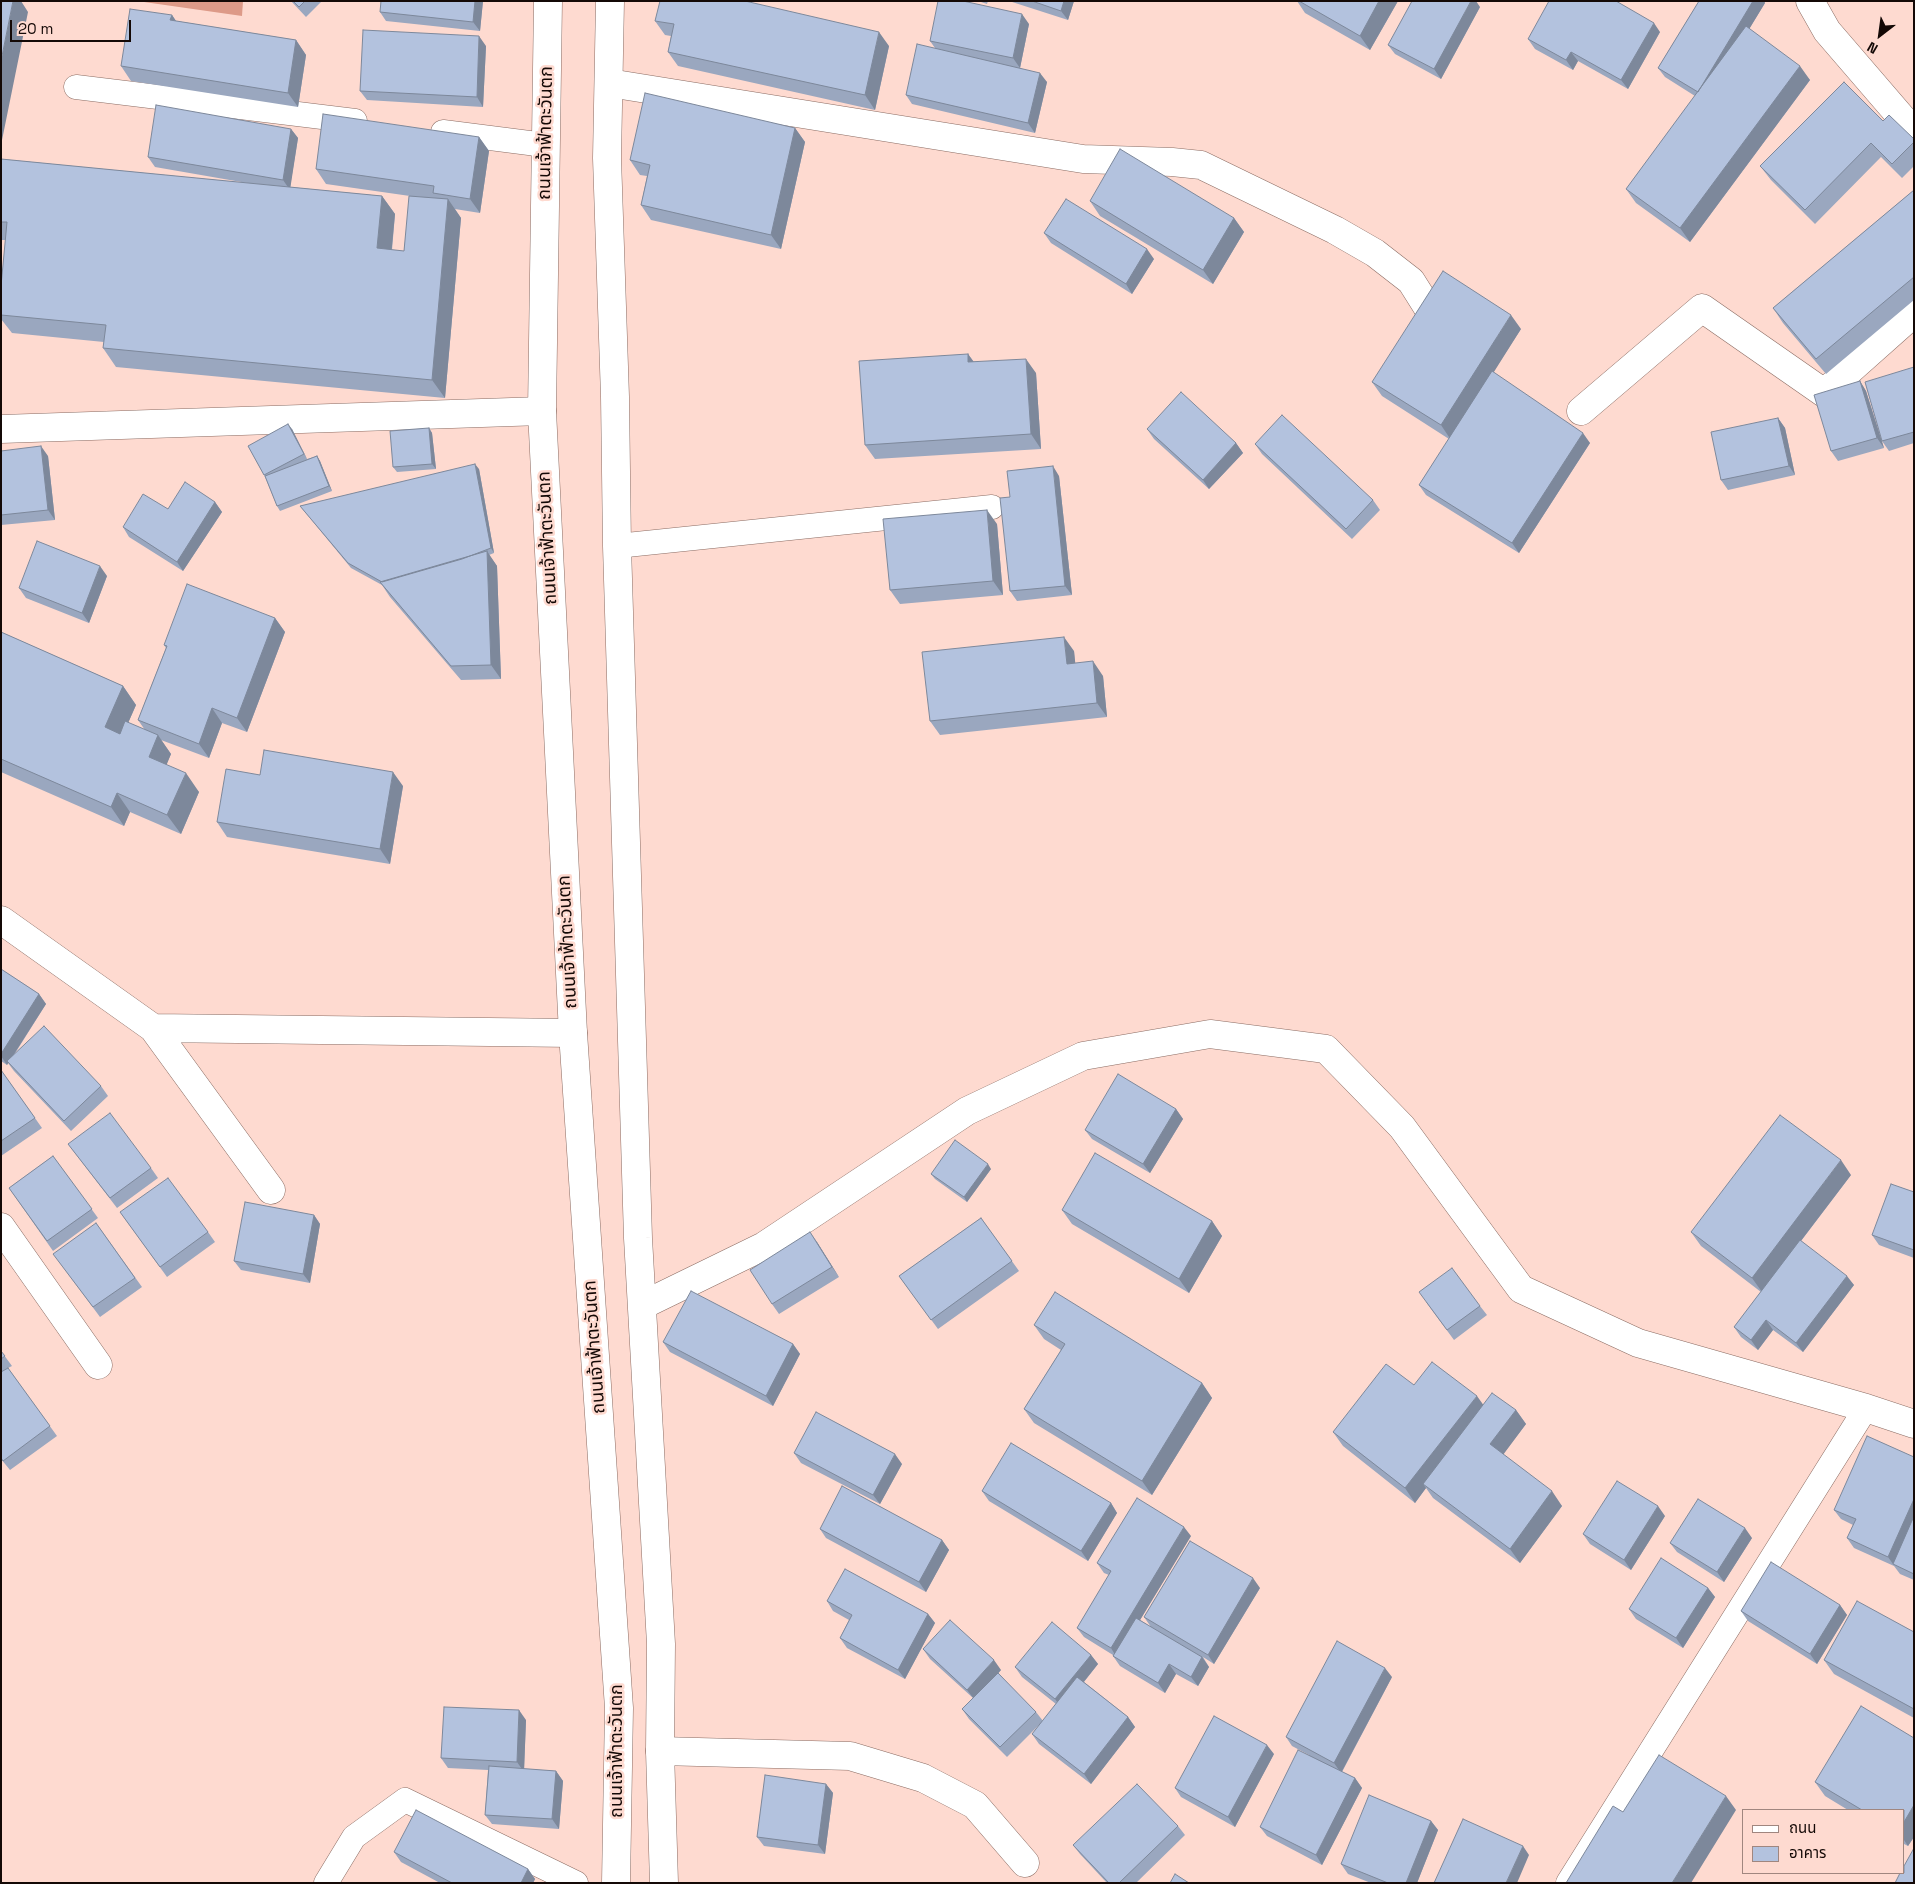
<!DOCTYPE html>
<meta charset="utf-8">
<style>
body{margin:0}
#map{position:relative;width:1915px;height:1884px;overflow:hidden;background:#fedad0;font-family:"Space Grotesk","Noto Sans Thai",sans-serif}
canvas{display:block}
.frame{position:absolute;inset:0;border:2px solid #140906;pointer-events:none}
.legend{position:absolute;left:1742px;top:1809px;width:162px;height:65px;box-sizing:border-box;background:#fedad0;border:1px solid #a0867f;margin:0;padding:6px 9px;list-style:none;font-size:15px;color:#140906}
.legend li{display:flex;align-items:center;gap:10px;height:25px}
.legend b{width:25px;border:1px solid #a0867f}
.north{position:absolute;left:1855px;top:10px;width:50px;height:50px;-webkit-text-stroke:4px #fedad0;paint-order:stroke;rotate:210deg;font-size:14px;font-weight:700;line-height:20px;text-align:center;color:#140906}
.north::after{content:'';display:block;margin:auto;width:18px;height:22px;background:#140906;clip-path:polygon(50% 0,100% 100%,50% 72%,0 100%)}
.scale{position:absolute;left:10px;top:20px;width:121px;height:22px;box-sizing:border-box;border:2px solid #140906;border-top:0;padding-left:6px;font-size:15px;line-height:18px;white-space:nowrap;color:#140906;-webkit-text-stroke:4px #fedad0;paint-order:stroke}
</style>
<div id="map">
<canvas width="1915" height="1884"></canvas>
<div class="frame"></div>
<ul class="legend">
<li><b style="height:6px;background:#fff"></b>ถนน</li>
<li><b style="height:14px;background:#b3c2de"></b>อาคาร</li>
</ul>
<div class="north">N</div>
<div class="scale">20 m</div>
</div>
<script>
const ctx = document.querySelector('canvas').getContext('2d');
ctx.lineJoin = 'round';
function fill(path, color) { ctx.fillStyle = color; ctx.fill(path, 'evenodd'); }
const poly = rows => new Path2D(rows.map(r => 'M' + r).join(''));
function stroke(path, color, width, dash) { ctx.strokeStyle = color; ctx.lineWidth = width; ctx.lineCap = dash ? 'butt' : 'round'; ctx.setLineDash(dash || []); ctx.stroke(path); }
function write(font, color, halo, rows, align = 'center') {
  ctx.font = font + ' "Space Grotesk","Noto Sans Thai",sans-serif'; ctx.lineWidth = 5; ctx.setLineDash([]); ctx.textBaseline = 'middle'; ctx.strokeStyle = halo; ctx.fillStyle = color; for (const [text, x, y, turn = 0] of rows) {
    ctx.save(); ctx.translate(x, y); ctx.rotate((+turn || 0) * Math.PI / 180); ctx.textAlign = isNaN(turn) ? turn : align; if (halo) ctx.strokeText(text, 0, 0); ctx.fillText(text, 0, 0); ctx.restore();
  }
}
const forest = poly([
 [137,1,243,1,242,16]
]);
const lane = poly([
 [76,87,355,121],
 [443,132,545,145],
 [617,546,992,507],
 [326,1883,354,1837,405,1800,576,1883],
 [1568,1883,1866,1408]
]);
const street = poly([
 [1810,1,1827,31,1914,132],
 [609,83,1083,159,1172,162,1201,165,1335,230,1375,253,1411,281,1428,308],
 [1581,411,1702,308,1824,393,1914,313],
 [1,429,542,411],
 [1,920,153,1028,271,1190],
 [153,1028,573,1033],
 [1,1227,98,1365],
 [643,1305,764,1246,967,1111,1083,1056,1210,1034,1326,1049,1402,1127,1521,1289,1638,1343,1866,1408,1914,1424],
 [660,1751,850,1756,923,1778,975,1805,1025,1863]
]);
const secondary = poly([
 [548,1,542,411,573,1033,619,1708,616,1883],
 [610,1,607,158,615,397,617,546,638,1238,661,1644,660,1751,664,1883]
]);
const wall = poly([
 [291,1,322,1,306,17],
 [483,1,480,31,386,21,380,12],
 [978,1,988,1,987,4],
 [1009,1,1074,1,1068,20],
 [1297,1,1398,1,1370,50,1305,13],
 [1699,1,1764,1,1765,3,1749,29,1810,80,1690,242,1636,203,1626,189,1695,96,1665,77,1658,68],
 [1480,7,1441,79,1395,54,1388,45],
 [172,15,176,21,296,40,306,55,298,107,131,81,121,66],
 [655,21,889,46,875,110,678,66,668,52,671,36,665,35],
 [1029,24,1020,68,1047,82,1035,133,912,104,906,95,935,48,930,41],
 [1660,32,1628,89,1578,61,1573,70,1535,49,1528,39],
 [486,46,483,107,367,100,360,91],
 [1883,121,1914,139,1914,166,1902,178,1881,157,1815,224,1771,180,1760,166],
 [795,128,805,142,781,249,651,220,641,205,647,176,640,175,630,160],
 [291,129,298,138,290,187,382,196,395,214,392,250,404,251,410,196,326,184,316,169,479,137,489,151,480,213,455,209,461,218,445,398,116,367,103,348,104,342,12,333,1,319,1,286,6,240,1,240,1,159,247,183,155,167,148,157],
 [1914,190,1914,300,1826,374,1783,323,1773,308],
 [1090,201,1234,218,1244,232,1213,284,1100,216],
 [1044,233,1154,259,1132,294,1051,243],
 [1521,329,1493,372,1590,443,1519,553,1426,495,1419,485,1449,439,1382,396,1372,382],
 [968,354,974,362,1036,373,1041,449,875,459,865,445],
 [1914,367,1914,443,1889,451,1882,441],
 [1860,381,1866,391,1884,448,1838,461,1831,451],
 [1778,418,1785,428,1795,475,1728,490,1721,480],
 [429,428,432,433,436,469,397,472,393,467],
 [292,429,307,459,317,456,320,461,332,491,280,511,277,506,265,477,248,446],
 [1147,429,1236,443,1243,453,1209,489,1154,439],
 [1255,444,1373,500,1380,510,1352,539,1262,454],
 [1,451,48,456,55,520,1,525],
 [479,469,494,553,489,555,497,566,501,679,461,680,390,597,382,585,351,568,300,506],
 [1059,476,1072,595,1017,601,1010,591],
 [215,502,222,512,183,571,129,537,123,527,168,509],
 [997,524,1003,595,900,604,890,590],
 [107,576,89,623,26,598,19,588],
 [275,618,285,632,247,732,222,723,209,758,161,740,171,754,166,765,199,792,181,834,130,812,124,826,1,772,1,632,123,686,136,705,128,723,145,730,138,720,166,648,164,645],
 [1074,651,1075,663,1103,676,1107,717,940,735,930,721],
 [260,775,403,786,390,864,227,837,217,822],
 [1,969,39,994,46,1004,14,1055,101,1086,108,1096,71,1131,14,1071,8,1063,7,1065,1,1061],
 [1,1070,42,1128,1,1156],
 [1176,1109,1183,1119,1150,1173,1092,1139,1085,1130],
 [68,1144,151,1168,158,1178,117,1208],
 [53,1156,98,1218,53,1251,9,1188],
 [991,1169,967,1202,935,1179,931,1174],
 [1851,1175,1801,1241,1854,1285,1803,1352,1773,1330,1758,1350,1741,1337,1734,1327,1761,1292,1701,1246,1691,1232],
 [1914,1192,1914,1258,1879,1245,1872,1235],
 [1062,1210,1212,1221,1222,1236,1189,1293,1072,1224],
 [120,1212,208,1232,215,1242,167,1277],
 [314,1215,320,1224,310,1283,241,1270,234,1261],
 [981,1218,1019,1271,938,1329,899,1276],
 [96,1223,142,1287,100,1317,60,1263],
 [817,1242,839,1277,779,1314,772,1304],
 [1426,1302,1480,1306,1487,1315,1454,1340],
 [1034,1325,1202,1383,1212,1398,1152,1495,1034,1423,1024,1409,1061,1350,1044,1339],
 [663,1342,793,1344,800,1354,773,1406,670,1352],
 [1,1351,12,1366,8,1368,57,1436,10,1470,1,1459],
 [1414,1385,1483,1405,1516,1410,1526,1424,1503,1454,1562,1506,1520,1563,1433,1498,1426,1488,1415,1503,1343,1446,1333,1432],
 [794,1453,902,1464,880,1504,801,1463],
 [1914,1457,1914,1580,1900,1574,1894,1566,1854,1548,1847,1538,1853,1525,1841,1519,1834,1510],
 [982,1491,1111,1503,1117,1513,1088,1561,989,1501],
 [1665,1516,1631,1570,1590,1544,1583,1534],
 [820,1529,942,1540,949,1550,926,1592,826,1538],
 [1191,1536,1140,1620,1151,1627,1144,1617,1260,1588,1214,1664,1203,1657,1209,1667,1198,1686,1176,1674,1165,1693,1120,1666,1113,1656,1113,1655,1084,1637,1077,1628,1109,1575,1104,1573,1097,1563],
 [1752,1538,1724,1582,1677,1552,1670,1543],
 [1708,1588,1715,1597,1683,1648,1636,1619,1629,1609],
 [827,1601,928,1614,935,1623,905,1679,847,1648,840,1638,849,1620,833,1611],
 [1840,1605,1847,1615,1817,1664,1748,1621,1741,1611],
 [1914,1632,1914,1718,1834,1674,1824,1660],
 [923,1649,1001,1670,995,1677,1036,1712,1043,1721,1056,1704,1022,1677,1015,1667,1091,1655,1098,1664,1084,1682,1128,1717,1135,1727,1091,1784,1039,1744,1032,1734,1040,1724,1007,1757,969,1719,962,1709,973,1698,930,1659],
 [1392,1677,1342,1772,1355,1778,1362,1788,1322,1865,1267,1836,1260,1827,1309,1755,1292,1746,1286,1737],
 [526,1720,524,1769,556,1771,563,1781,559,1829,492,1824,485,1815,488,1770,448,1768,441,1758],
 [1914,1738,1914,1837,1908,1846,1904,1844,1904,1810,1848,1810,1825,1796,1815,1782],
 [1274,1754,1235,1827,1181,1797,1175,1788],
 [826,1784,833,1793,825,1854,764,1846,757,1837],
 [1431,1821,1438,1830,1417,1883,1371,1883,1348,1874,1341,1864],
 [1178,1826,1185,1835,1136,1883,1107,1883,1080,1854,1073,1845],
 [394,1852,528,1869,535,1879,533,1883,440,1883,401,1862]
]);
const shadedWall = poly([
 [13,1,21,1,28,12,1,145,1,61],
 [475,1,483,1,480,31,473,22],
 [1064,1,1074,1,1068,20,1061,11],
 [1379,1,1398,1,1370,50,1360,36],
 [1471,1,1476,1,1480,7,1441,79,1434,69],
 [1753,1,1764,1,1765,3,1705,102,1698,92],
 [1022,14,1029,24,1020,68,1013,58],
 [172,15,182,30,170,20],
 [1654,23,1660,32,1628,89,1621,80],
 [879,32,889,46,875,110,865,95],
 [479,36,486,46,483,107,477,97],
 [296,40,306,55,298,107,288,93],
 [1571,52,1578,61,1573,70,1566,60],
 [1800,66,1810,80,1690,242,1680,228],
 [1040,73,1047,82,1035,133,1028,123],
 [795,128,805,142,781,249,771,235],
 [291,129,298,138,290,190,283,180],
 [479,137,489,151,480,213,470,199],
 [382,196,395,214,390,267,377,248],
 [448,199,461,218,445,398,432,380],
 [1234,218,1244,232,1213,284,1203,270],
 [1147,249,1154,259,1132,294,1126,284],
 [1511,315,1521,329,1451,440,1441,425],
 [968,354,978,368,968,362],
 [1026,359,1036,373,1041,449,1031,434],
 [1860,381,1866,391,1884,448,1877,438],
 [1778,418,1785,428,1795,475,1789,466],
 [288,424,292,429,307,459,304,454],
 [429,428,432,433,436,469,432,464],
 [1583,433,1590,443,1519,553,1512,543],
 [1236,443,1243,453,1209,489,1203,480],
 [41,446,48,456,55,520,48,510],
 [317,456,320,461,332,491,329,486],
 [475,464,479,469,494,553,491,548],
 [1053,466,1059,476,1072,595,1065,586],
 [215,502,222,512,183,571,177,562],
 [987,510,997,524,1003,595,993,581],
 [487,551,497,566,501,679,491,665],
 [100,566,107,576,89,623,82,613],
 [275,618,285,632,247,732,237,718],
 [1064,637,1074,651,1077,679,1067,664],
 [1093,661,1103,676,1107,717,1097,703],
 [123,686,136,705,118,746,105,727],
 [212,708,222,723,209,758,199,744],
 [158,735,171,754,162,776,149,757],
 [393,772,403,786,390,864,380,849],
 [186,773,199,792,181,834,167,815],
 [117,793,130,812,124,826,111,807],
 [39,994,46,1004,7,1065,1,1056,1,1054],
 [1176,1109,1183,1119,1150,1173,1143,1164],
 [1841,1160,1851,1175,1762,1292,1752,1278],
 [988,1164,991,1169,967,1202,964,1197],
 [314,1215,320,1224,310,1283,303,1274],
 [1212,1221,1222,1236,1189,1293,1179,1279],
 [810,1232,817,1242,839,1277,832,1267],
 [1847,1276,1854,1285,1803,1352,1796,1343],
 [1766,1320,1773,1330,1758,1350,1751,1340],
 [793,1344,800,1354,773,1406,766,1396],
 [1202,1383,1212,1398,1152,1495,1142,1481],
 [1477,1396,1487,1410,1423,1484,1426,1488,1415,1503,1405,1488],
 [1516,1410,1526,1424,1500,1459,1490,1444],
 [895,1454,902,1464,880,1504,873,1495],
 [1552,1491,1562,1506,1520,1563,1510,1549],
 [1914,1499,1914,1524,1893,1564,1888,1557],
 [1111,1503,1117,1513,1088,1561,1081,1551],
 [1658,1506,1665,1516,1631,1570,1624,1560],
 [1184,1527,1191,1536,1117,1658,1111,1648],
 [1745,1528,1752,1538,1724,1582,1717,1572],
 [942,1540,949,1550,926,1592,919,1582],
 [1253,1578,1260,1588,1214,1664,1208,1655],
 [1708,1588,1715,1597,1683,1648,1676,1638],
 [1840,1605,1847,1615,1817,1664,1810,1654],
 [928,1614,935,1623,905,1679,898,1670],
 [1091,1655,1098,1664,1062,1709,1055,1699],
 [1202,1657,1209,1667,1198,1686,1191,1677],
 [994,1660,1001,1670,974,1699,967,1690],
 [1169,1664,1176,1674,1165,1693,1158,1683],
 [1385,1668,1392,1677,1341,1773,1334,1763],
 [519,1710,526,1720,524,1772,517,1762],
 [1128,1717,1135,1727,1091,1784,1084,1774],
 [1267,1745,1274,1754,1235,1827,1228,1817],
 [556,1771,563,1781,559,1829,552,1819],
 [1355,1778,1362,1788,1322,1865,1316,1855],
 [826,1784,833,1793,825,1854,818,1845],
 [1726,1796,1736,1810,1691,1883,1672,1883],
 [1914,1805,1914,1837,1908,1846,1904,1840,1904,1822],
 [1431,1821,1438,1830,1417,1883,1406,1883],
 [1523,1846,1529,1855,1517,1883,1506,1883],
 [528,1869,535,1879,533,1883,521,1883]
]);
const building = poly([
 [1,1,13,1,1,61,1,1],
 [293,1,305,1,299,7,293,1],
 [381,1,475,1,473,22,380,12,381,1],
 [660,1,745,1,879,32,865,95,668,52,674,24,655,21,660,1],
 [938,1,963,1,1022,14,1013,58,930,41,938,1],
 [1032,1,1064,1,1061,11,1032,1],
 [1299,1,1379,1,1360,36,1299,1],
 [1412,1,1471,1,1434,69,1388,45,1412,1],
 [1549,1,1616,1,1654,23,1621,80,1571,52,1566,60,1528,39,1549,1],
 [1699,1,1753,1,1698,92,1658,68,1699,1],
 [130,9,172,15,170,20,296,40,288,93,121,66,130,9],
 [1746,26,1800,66,1680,228,1626,189,1746,26],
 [363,30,479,36,477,97,360,91,363,30],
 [917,44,1040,73,1028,123,906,95,917,44],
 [1844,82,1883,121,1889,115,1914,139,1914,142,1892,164,1871,143,1805,210,1760,166,1844,82],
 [645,93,795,128,771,235,641,205,650,165,630,160,645,93],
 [156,105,291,129,283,180,148,157,156,105],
 [323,114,479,137,470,199,433,193,434,186,316,169,323,114],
 [1120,149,1234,218,1203,270,1090,201,1120,149],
 [1,159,382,196,377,248,404,251,409,196,448,199,432,380,103,348,106,325,1,315,1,286,7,222,1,222,1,159],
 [1914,190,1914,277,1816,359,1773,308,1914,190],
 [1066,199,1147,249,1126,284,1044,233,1066,199],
 [1443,271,1511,315,1441,425,1372,382,1443,271],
 [968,354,968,362,1026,359,1031,434,865,445,859,361,968,354],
 [1914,367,1914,432,1882,441,1865,382,1914,367],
 [1492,371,1583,433,1512,543,1419,485,1492,371],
 [1860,381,1877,438,1831,451,1814,395,1860,381],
 [1181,392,1236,443,1203,480,1147,429,1181,392],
 [1282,415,1373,500,1346,529,1255,444,1282,415],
 [1778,418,1789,466,1721,480,1711,432,1778,418],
 [288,424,304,454,264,475,248,446,288,424],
 [429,428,432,464,393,467,390,431,429,428],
 [41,446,48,510,1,515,1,451,41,446],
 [317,456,329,486,277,506,265,476,317,456],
 [475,464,491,548,462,559,382,582,348,563,300,506,475,464],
 [1053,466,1065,586,1010,591,1000,498,1010,497,1007,471,1053,466],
 [185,482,215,502,177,562,123,527,143,494,168,509,185,482],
 [987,510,993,581,890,590,883,519,987,510],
 [37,541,100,566,82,613,19,588,37,541],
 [487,551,491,665,451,666,380,582,487,551],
 [187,584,275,618,237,718,212,708,199,744,138,720,167,646,164,645,187,584],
 [1,632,123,686,105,727,120,734,125,721,158,735,149,757,186,773,167,815,117,793,111,807,1,759,1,632],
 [1064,637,1067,664,1093,661,1097,703,930,721,922,652,1064,637],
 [264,750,393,772,380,849,217,822,226,769,260,775,264,750],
 [1,969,39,994,1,1054,1,969],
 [44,1026,101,1086,64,1121,7,1061,44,1026],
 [1,1070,35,1118,1,1141,1,1070],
 [1118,1074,1176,1109,1143,1164,1085,1130,1118,1074],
 [110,1113,151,1168,110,1198,68,1144,110,1113],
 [1780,1115,1841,1160,1752,1278,1691,1232,1780,1115],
 [955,1140,988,1164,964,1197,931,1174,955,1140],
 [1095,1153,1212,1221,1179,1279,1062,1210,1095,1153],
 [53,1156,92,1209,47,1241,9,1188,53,1156],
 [168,1178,208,1232,160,1267,120,1212,168,1178],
 [1891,1184,1914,1192,1914,1250,1872,1235,1891,1184],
 [245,1202,314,1215,303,1274,234,1261,245,1202],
 [981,1218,1012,1261,931,1320,899,1276,981,1218],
 [96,1223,135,1278,93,1307,53,1254,96,1223],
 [810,1232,832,1267,772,1304,750,1270,810,1232],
 [1800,1240,1847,1276,1796,1343,1766,1320,1751,1340,1734,1327,1800,1240],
 [1452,1268,1480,1306,1447,1330,1419,1292,1452,1268],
 [691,1291,793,1344,766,1396,663,1342,691,1291],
 [1055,1292,1202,1383,1142,1481,1024,1409,1065,1344,1034,1325,1055,1292],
 [1,1351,5,1356,1,1359,1,1351],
 [1432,1362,1477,1396,1405,1488,1333,1432,1386,1364,1414,1385,1432,1362],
 [8,1368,50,1426,3,1461,1,1458,1,1372,8,1368],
 [1492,1393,1516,1410,1490,1444,1552,1491,1510,1549,1423,1484,1492,1393],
 [816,1412,895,1454,873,1495,794,1453,816,1412],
 [1867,1436,1914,1457,1914,1499,1888,1557,1847,1538,1856,1519,1834,1510,1867,1436],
 [1011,1443,1111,1503,1081,1551,982,1491,1011,1443],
 [1617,1481,1658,1506,1624,1560,1583,1534,1617,1481],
 [842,1486,942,1540,919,1582,820,1529,842,1486],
 [1137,1498,1184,1527,1111,1648,1077,1628,1111,1571,1097,1563,1137,1498],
 [1698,1499,1745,1528,1717,1572,1670,1543,1698,1499],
 [1914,1516,1914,1574,1893,1564,1914,1516],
 [1190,1541,1253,1578,1208,1655,1144,1617,1190,1541],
 [1661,1558,1708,1588,1676,1638,1629,1609,1661,1558],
 [1771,1562,1840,1605,1810,1654,1741,1611,1771,1562],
 [845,1569,928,1614,898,1670,840,1638,852,1615,827,1601,845,1569],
 [1857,1601,1914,1632,1914,1709,1824,1660,1857,1601],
 [1136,1618,1202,1657,1191,1677,1169,1664,1158,1683,1113,1656,1136,1618],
 [950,1620,994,1660,967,1690,923,1649,950,1620],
 [1052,1622,1091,1655,1055,1699,1015,1667,1052,1622],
 [1337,1641,1385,1668,1334,1763,1286,1737,1337,1641],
 [998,1673,1036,1712,1000,1747,962,1709,998,1673],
 [1077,1677,1128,1717,1084,1774,1032,1734,1077,1677],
 [1861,1706,1914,1738,1914,1805,1904,1822,1904,1810,1862,1810,1815,1782,1861,1706],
 [444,1707,519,1710,517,1762,441,1758,444,1707],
 [1214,1716,1267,1745,1228,1817,1175,1788,1214,1716],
 [1298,1750,1355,1778,1316,1855,1260,1827,1298,1750],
 [1659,1755,1726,1796,1672,1883,1566,1883,1613,1806,1623,1812,1659,1755],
 [489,1766,556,1771,552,1819,485,1815,489,1766],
 [765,1775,826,1784,818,1845,757,1837,765,1775],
 [1137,1784,1178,1826,1119,1883,1109,1883,1073,1845,1137,1784],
 [1369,1795,1431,1821,1406,1883,1388,1883,1341,1864,1369,1795],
 [416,1810,528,1869,521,1883,452,1883,394,1852,416,1810],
 [1463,1819,1523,1846,1506,1883,1434,1883,1463,1819],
 [1914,1848,1914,1883,1895,1883,1900,1873,1904,1873,1904,1866,1914,1848],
 [1175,1874,1189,1883,1170,1883,1175,1874]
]);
const streetNames = [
 ["ถนนเจ้าฟ้าตะวันตก",546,133,-89],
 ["ถนนเจ้าฟ้าตะวันตก",548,538,-93],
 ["ถนนเจ้าฟ้าตะวันตก",568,942,-93],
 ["ถนนเจ้าฟ้าตะวันตก",595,1347,-94],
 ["ถนนเจ้าฟ้าตะวันตก",617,1751,-90]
];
fill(forest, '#dd9a88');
stroke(lane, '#8b6c63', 25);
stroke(street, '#8b6c63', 29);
stroke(secondary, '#8b6c63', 29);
stroke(lane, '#fff', 24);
stroke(street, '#fff', 28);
stroke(secondary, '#fff', 28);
fill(wall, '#9aa7bf');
fill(shadedWall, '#7d889b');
fill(building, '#b3c2de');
stroke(building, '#7d889b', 1);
write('18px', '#140906', '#fedad0', streetNames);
</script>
